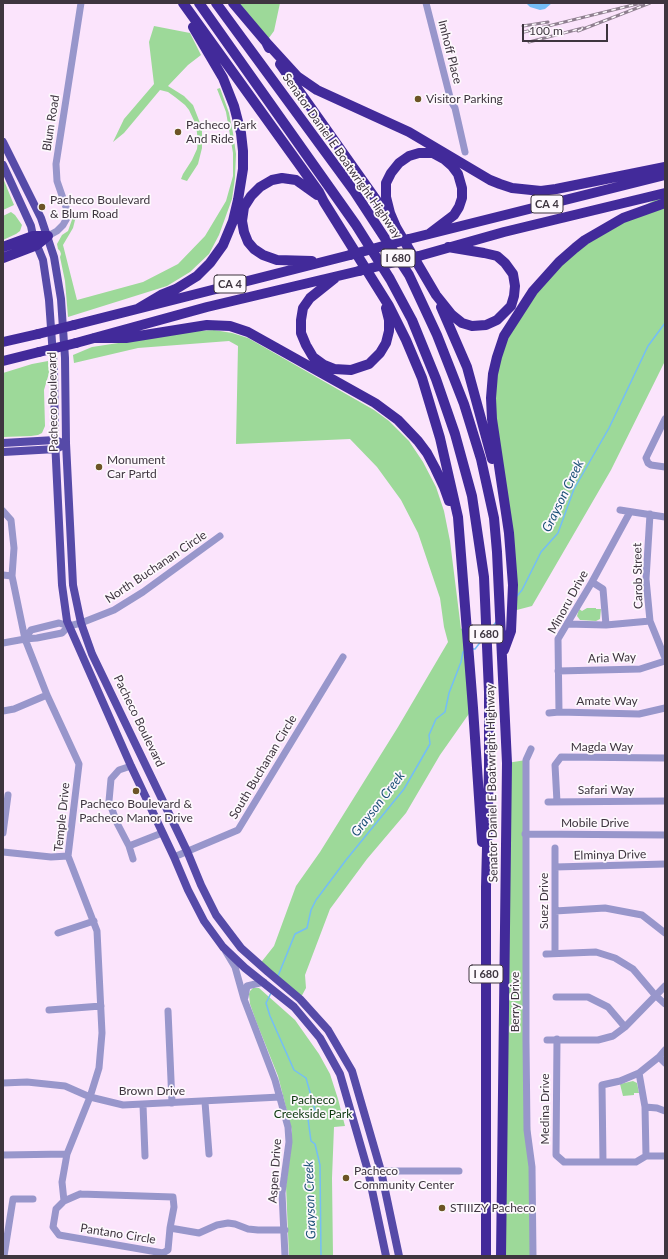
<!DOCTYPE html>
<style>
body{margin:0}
#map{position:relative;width:668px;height:1259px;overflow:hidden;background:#fbe4fc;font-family:Lato,sans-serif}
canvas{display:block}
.frame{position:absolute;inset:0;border:4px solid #3e353f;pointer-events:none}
.scale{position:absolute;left:522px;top:24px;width:86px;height:18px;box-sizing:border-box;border:2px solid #3e353f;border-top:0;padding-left:5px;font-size:12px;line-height:14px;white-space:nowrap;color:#3e353f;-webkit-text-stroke:3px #fdf8fd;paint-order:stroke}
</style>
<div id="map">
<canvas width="668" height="1259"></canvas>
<div class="frame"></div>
<div class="scale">100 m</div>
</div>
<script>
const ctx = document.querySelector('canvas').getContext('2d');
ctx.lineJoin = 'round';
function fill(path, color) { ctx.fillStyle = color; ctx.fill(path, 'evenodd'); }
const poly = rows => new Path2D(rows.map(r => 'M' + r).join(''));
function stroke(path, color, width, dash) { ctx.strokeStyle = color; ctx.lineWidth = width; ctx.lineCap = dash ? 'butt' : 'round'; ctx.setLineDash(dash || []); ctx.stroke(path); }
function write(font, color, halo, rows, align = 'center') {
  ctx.font = font + ' Lato,sans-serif'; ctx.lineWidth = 3.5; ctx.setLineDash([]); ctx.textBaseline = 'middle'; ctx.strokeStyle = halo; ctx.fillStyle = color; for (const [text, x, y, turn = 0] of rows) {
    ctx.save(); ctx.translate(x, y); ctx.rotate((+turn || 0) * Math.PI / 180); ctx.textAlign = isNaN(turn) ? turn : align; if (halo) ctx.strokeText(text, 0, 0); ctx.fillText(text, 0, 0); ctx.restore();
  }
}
const green = poly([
 [233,3,280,3,274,31,266,42],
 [154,26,190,33,201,55,188,65,168,86,184,96,193,105,202,128,202,148,198,164,187,181,181,179,183,174,192,160,197,149,198,141,196,125,189,110,185,105,175,97,168,92,160,90,124,133,113,142,124,119,154,84,149,42],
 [220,88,229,113,233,133,236,154,235,178,232,199,219,235,209,254,190,272,167,286,68,317,65,281,60,257,61,254,60,251,58,249,57,244,62,235,68,231,74,214,77,212,73,228,63,245,77,300,143,282,178,264,205,236,226,201,233,176,233,153,226,112,217,89],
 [3,178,14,205,3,210],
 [665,194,665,361,611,470,532,606,513,611,492,419,497,357,533,291,600,231],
 [11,212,15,215,22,225,20,231,16,234,3,240,3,216],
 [214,330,232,333,248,338,374,410,389,421,409,441,423,462,436,487,444,511,450,541,461,629,466,625,473,708,440,755,406,813,367,859,330,909,305,975,306,988,300,999,259,965,274,946,296,886,320,852,398,727,448,642,444,627,440,598,418,533,401,500,377,467,350,439,236,444,238,346,229,341,138,348,74,363,73,355,92,347,197,331],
 [48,361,49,373,44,390,45,426,42,433,38,435,31,436,3,437,3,373,32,364],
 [587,608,596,608,596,609,601,609,600,619,596,621,580,620,577,616,579,609,582,611],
 [526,760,526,1041,532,1167,533,1256,501,1256,507,763],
 [253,988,259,988,295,1020,319,1054,330,1074,338,1099,345,1126,334,1127,332,1178,333,1256,289,1256,286,1186,291,1148,292,1131,278,1076,256,1021,250,1004,249,994,250,991],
 [633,1081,637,1083,639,1093,634,1093,634,1095,623,1096,620,1084]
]);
const water = poly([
 [526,3,552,3,545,9,540,10,530,7]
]);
const stream = poly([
 [517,596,522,590,541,552,558,533,574,489,609,428,648,346,665,323],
 [491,629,496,622],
 [472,649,475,649,482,640],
 [278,976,295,934,307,928,311,910,316,900,346,860,404,789,430,744,429,735,436,719,445,712,449,693,461,662,463,652,465,651],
 [271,993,266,1003,270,1016,294,1070,306,1078,315,1110,308,1119,311,1141,315,1144,320,1165,321,1256]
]);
const minor = poly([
 [426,3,451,101,455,108,465,152],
 [48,236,57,231,63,225,67,218,66,207,57,181,56,164,81,3],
 [665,419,646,458,648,463,651,465,665,467],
 [620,510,665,517],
 [3,511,11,520,14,548,12,576,25,639,47,695,79,764,68,856,97,931,102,1033,99,1068,90,1097,67,1154,62,1182,64,1201],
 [650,514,646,579,650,621,665,658],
 [3,575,12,576],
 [592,582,603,589,606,625],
 [567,624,606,625,650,621],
 [69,626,62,633,37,638,25,639,31,630,59,623,69,626,81,623,114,610,143,592,220,536],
 [3,643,25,639],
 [558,671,640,669,665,661],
 [3,711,14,709,47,695],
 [559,712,558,639,592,582,630,512],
 [549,713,559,712,639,714,665,708],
 [531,749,526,760,526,1041,527,1130,532,1167,533,1256],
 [131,766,119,770,111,779,109,801,117,823,129,846,133,859],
 [548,802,665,801],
 [557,802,555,765,561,757,665,758],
 [3,833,8,795],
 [525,834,665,835],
 [129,846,162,833],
 [555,848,555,953],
 [3,852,51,857,68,856],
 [174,857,238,830,343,657],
 [555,867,665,864],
 [555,911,605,908,642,915,665,933],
 [58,933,94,921],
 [226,952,235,967,244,999,275,1080,288,1127,289,1142,282,1193,285,1256],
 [546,954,596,952,615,958,633,969,655,995,665,1004],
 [245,997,247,986,264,982],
 [556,997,588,997,608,1007,625,1027],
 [49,1010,101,1006],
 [168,1011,172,1103],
 [557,1039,556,1155,564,1162,636,1162,646,1156],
 [547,1040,598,1040,613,1036,625,1027,665,986],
 [659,1057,665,1063],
 [639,1073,645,1107,646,1156],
 [3,1083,27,1082,65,1086,90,1097,123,1105,280,1097],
 [205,1102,209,1154],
 [143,1105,145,1156],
 [645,1107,657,1108,665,1111],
 [3,1155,67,1154],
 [646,1156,665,1156],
 [603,1162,602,1085,620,1081,639,1073,659,1057,665,1050],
 [368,1171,459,1171],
 [80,1194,173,1197,174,1207,170,1228,168,1250,163,1253,59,1235,53,1227,56,1209,64,1201,80,1194],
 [170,1228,199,1233,217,1225,228,1223,235,1224,248,1229,258,1230,285,1230],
 [4,1256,13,1199,33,1199]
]);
const major = poly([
 [3,142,41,218,54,257,61,299,65,358,66,443,73,585,81,623,92,654,187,851,201,885,216,915,241,948,268,972,300,999,328,1030,352,1071,381,1171,399,1256],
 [3,165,31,226,33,236,43,260,49,300,54,370,55,440,62,585,67,621,131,766,174,857,188,890,204,921,223,947,245,968,294,1007,320,1038,340,1074,368,1171,386,1256],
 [3,443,55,440,60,442],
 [3,452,56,449,60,447]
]);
const highway = poly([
 [183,3,319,192,324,202,389,306,406,340,422,378,440,438,458,517,473,708,482,842],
 [199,3,356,225,390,279,412,320,436,379,455,434,472,496,484,577,489,692,489,768,486,887,486,1256],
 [216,3,354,191,409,275,437,335,464,404,481,459,494,518,497,552,507,763,501,1256],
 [233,3,266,42,269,48],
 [266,42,298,77,317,90,409,132,490,180,500,184,512,188,541,191,556,189,665,167],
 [280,64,389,218],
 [429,234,454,215,459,207,462,198,462,188,458,174,452,166,444,159,433,153,419,153,409,156,399,163,391,173,386,183,386,197,390,213,396,227,436,295,452,315,462,323,472,326,486,325,497,320,511,306,514,296,515,286,513,274,505,263,497,256,484,253,448,247],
 [409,239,665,175],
 [3,247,33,236,48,236],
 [419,256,504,232,665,193],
 [3,258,37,245,48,236],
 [312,261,277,260,263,255,254,249,248,242,244,232,242,221,244,207,251,196,260,187,272,180,282,178,296,180,317,195],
 [335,278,310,298,303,308,301,320,301,333,306,345,313,357,324,365,334,369,351,370,369,364,380,353,386,343,389,331,389,320,386,308],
 [441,307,467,367,492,459],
 [139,308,161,295,176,289,197,276,210,263,223,245,233,221,238,200,243,169,243,151,241,133,234,106,223,78,193,27],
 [74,325,350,255],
 [94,338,126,338,207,325,230,326,248,332,375,403,398,420,418,441,427,453,435,468,444,487,449,501],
 [3,342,38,334],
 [76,343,207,307,359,271],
 [3,361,39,352],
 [504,650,511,631,513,585,509,533,492,419,491,398,493,374,497,357,504,336,533,291,559,262,575,248,585,240,623,218,665,203]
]);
const rail = poly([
 [523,26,548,22],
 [578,31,650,3],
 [524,32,641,3],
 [529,42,583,28]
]);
const highwayBridge = poly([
 [350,255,409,239],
 [359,271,419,256],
 [38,334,74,325],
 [39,352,76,343]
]);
const markers = [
 [418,99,4,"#6c5425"],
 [178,132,4,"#6c5425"],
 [42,207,4,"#6c5425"],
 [99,467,4,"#6c5425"],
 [136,791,4,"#6c5425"],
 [346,1178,4,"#6c5425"],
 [442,1208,4,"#6c5425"]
];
const shields = [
 [547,204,32],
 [398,258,34],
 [230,284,32],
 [486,634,34],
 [486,974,34]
];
const shieldNames = [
 ["CA 4",547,204],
 ["I 680",398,258],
 ["CA 4",230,284],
 ["I 680",486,634],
 ["I 680",486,974]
];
const streetNames = [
 ["Imhoff Place",450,52,76],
 ["Blum Road",51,123,-81],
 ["Senator Daniel E Boatwright Highway",342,156,55],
 ["Pacheco Boulevard",53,402,-91],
 ["North Buchanan Circle",156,567,-34],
 ["Carob Street",638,576,-91],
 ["Minoru Drive",568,602,-61],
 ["Aria Way",612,658,-2],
 ["Amate Way",607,701],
 ["Pacheco Boulevard",139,721,64],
 ["Magda Way",602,747],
 ["South Buchanan Circle",263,767,-59],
 ["Senator Daniel E Boatwright Highway",492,783,-91],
 ["Safari Way",606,790],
 ["Temple Drive",62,817,-84],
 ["Mobile Drive",595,823],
 ["Elminya Drive",610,855,-1],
 ["Suez Drive",544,901,-90],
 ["Berry Drive",515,1002,-90],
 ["Brown Drive",152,1091],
 ["Medina Drive",545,1109,-90],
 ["Aspen Drive",275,1171,-86],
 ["Pantano Circle",118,1234,9]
];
const poiNames = [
 ["Visitor Parking",426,99],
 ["Pacheco Park",186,125],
 ["And Ride",186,139],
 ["Pacheco Boulevard",50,200],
 ["& Blum Road",50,214],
 ["Monument",107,460],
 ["Car Partd",107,474],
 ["Pacheco Boulevard &",136,804,"center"],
 ["Pacheco Manor Drive",136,818,"center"],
 ["Pacheco",354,1171],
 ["Community Center",354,1185],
 ["STIIIZY Pacheco",450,1208]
];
const parkNames = [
 ["Pacheco",313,1100],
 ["Creekside Park",313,1114]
];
const waterNames = [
 ["Grayson Creek",563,496,-64],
 ["Grayson Creek",378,804,-52],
 ["Grayson Creek",310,1200,-92]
];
fill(green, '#9dd999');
fill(water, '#74bdf7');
stroke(stream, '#74bdf7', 1.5);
stroke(minor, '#9896cb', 7);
stroke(major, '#564aa8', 8);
stroke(highway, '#422a9a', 10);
stroke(rail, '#8e7f8f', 3);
stroke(rail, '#fdf8fd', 1.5, [4.5]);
stroke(highwayBridge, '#422a9a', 10);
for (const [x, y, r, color] of markers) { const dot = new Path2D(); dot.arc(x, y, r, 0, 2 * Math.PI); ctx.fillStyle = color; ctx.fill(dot); stroke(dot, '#fdf8fd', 1.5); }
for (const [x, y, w] of shields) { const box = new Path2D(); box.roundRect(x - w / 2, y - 9, w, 18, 3); ctx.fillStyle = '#fdf8fd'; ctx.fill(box); stroke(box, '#3e353f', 1); }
write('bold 11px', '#3e353f', null, shieldNames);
write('12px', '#3e353f', '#fdf8fd', streetNames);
write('12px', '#3e353f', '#fdf8fd', poiNames, 'left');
write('12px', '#0b370c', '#fdf8fd', parkNames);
write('italic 13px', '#1c5177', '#fdf8fd', waterNames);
</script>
